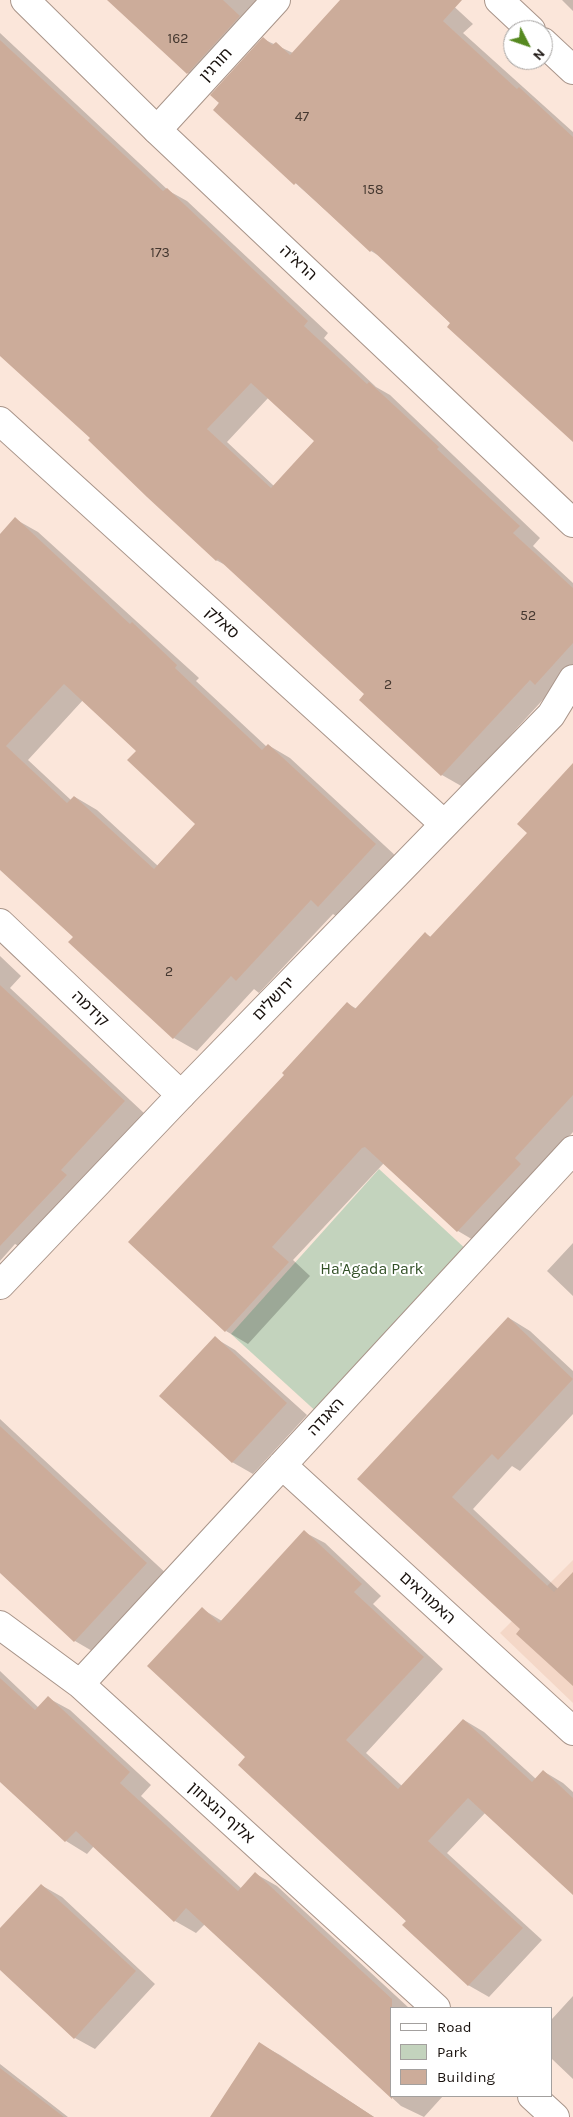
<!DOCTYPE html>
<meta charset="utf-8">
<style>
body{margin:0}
#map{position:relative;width:573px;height:2117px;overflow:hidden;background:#fbe6da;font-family:Karla,sans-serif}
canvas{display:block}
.legend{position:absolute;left:390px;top:2007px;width:162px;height:90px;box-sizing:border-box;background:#fff;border:1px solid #a3a09e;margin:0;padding:6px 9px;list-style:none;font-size:15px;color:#18110d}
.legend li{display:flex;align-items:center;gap:10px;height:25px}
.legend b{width:25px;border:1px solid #a3a09e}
.north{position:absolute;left:503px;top:20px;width:50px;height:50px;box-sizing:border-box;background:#fff;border:1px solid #a3a09e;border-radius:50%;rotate:131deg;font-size:14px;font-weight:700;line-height:20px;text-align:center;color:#18110d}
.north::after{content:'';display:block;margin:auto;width:18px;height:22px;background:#568920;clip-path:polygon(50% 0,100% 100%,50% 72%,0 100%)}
</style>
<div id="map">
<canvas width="573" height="2117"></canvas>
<ul class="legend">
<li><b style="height:6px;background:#fff"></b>Road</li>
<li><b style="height:14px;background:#c3d3bd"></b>Park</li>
<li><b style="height:14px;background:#ccac9a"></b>Building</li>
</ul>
<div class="north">N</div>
</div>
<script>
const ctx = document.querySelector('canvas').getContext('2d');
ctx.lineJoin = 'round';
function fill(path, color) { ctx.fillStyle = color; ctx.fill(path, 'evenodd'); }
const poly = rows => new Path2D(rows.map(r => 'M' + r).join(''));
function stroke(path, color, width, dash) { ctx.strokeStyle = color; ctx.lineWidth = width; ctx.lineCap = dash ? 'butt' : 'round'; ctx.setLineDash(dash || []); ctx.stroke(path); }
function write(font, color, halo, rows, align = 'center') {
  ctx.font = font + ' Karla,"Noto Sans Hebrew",sans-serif'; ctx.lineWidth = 4; ctx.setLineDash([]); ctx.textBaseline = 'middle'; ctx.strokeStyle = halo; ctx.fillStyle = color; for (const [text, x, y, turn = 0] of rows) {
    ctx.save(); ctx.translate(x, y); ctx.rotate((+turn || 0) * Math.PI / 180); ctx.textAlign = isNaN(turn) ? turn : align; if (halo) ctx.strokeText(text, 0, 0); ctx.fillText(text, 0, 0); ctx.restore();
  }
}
const built = poly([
 [573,1560,573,1703,500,1633]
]);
const green = poly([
 [379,1169,469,1252,320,1415,231,1334]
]);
const shadow = poly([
 [109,0,262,0,209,85,188,73],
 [342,0,447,0,473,24,463,33,573,132,573,440,381,257,371,251,214,110,263,39,293,53],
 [562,0,573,0,573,11],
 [0,33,169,191,187,201,328,333,324,338,376,387,390,395,540,538,533,546,573,583,573,677,550,692,463,787,442,775,361,700,366,694,229,567,216,560,91,438,0,354],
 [269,397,316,441,274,486,227,442],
 [15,519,38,532,199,678,196,681,267,747,268,745,290,758,398,858,341,919,333,914,259,993,254,989,197,1051,174,1038,70,942,74,937,0,867,0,536],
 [83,700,138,751,197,824,158,866,97,810,75,797,72,801,28,760],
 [573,765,573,1132,537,1172,480,1244,458,1231,384,1163,293,1260,310,1276,248,1344,226,1331,286,1075,348,1004,357,1009,426,934,431,937,528,833],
 [0,956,21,976,10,988,145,1114,28,1251,15,1244,0,1261],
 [573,1243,573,1296,547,1271],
 [509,1318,530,1331,573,1371,573,1414,520,1471,512,1466,473,1509,558,1589,573,1574,573,1685,522,1629,359,1479],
 [215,1338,235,1350,307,1415,253,1474,232,1462],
 [0,1419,170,1577,99,1655,75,1641,0,1572],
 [304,1532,325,1543,381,1596,373,1604,443,1669,366,1753,402,1786,464,1720,484,1732,536,1779,543,1771,563,1783,573,1792,573,1893,486,1812,447,1853,542,1940,489,1997,468,1985,247,1757,202,1609,222,1621],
 [0,1671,39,1708,48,1698,70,1710,151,1785,141,1796,242,1889,256,1874,277,1886,409,2008,392,2008,392,2096,443,2096,424,2117,401,2106,205,1924,196,1933,175,1921,94,1846,87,1854,66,1841,0,1781],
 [41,1885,62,1897,155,1984,95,2049,75,2038,0,1968,0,1929],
 [573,1996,573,2079,552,2059,552,2019],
 [260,2044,280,2055,374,2117,211,2117],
 [0,2064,68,2117,0,2117]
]);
const building = poly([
 [107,0,223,0,240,16,187,74],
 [340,0,462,0,443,21,517,89,519,87,573,137,573,442,447,327,450,323,372,250,370,252,296,183,294,185,213,110,219,103,210,95,263,37,272,45,276,42,290,55],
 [0,40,163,191,167,188,308,321,304,326,367,384,369,382,439,447,437,449,520,526,513,533,573,588,573,643,535,685,530,680,441,776,359,700,364,694,218,559,216,561,147,497,88,440,90,438,0,356],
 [251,383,314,441,271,488,207,429],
 [15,517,130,624,132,622,177,665,175,668,262,750,268,744,376,844,318,907,311,900,236,981,231,976,173,1039,68,942,73,937,0,870,0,534],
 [64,684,136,751,127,760,195,824,154,869,74,796,67,803,6,746],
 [573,763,573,1095,515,1158,521,1164,457,1232,365,1147,362,1148,272,1247,289,1262,225,1332,128,1242,284,1075,282,1073,347,1002,355,1009,425,932,430,937,527,833,517,824],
 [0,985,125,1101,61,1170,67,1175,0,1246],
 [508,1317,573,1379,498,1460,492,1454,452,1497,554,1592,573,1572,573,1686,516,1634,520,1629,357,1479],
 [215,1336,287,1403,232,1463,159,1396],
 [0,1426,147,1563,74,1642,0,1573],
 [304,1530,362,1584,354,1592,424,1657,346,1740,398,1789,463,1719,532,1782,543,1770,573,1798,573,1895,468,1798,428,1841,523,1928,468,1986,402,1925,406,1921,238,1765,245,1757,147,1666,202,1607,219,1623],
 [0,1678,35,1710,48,1696,130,1772,120,1783,238,1891,255,1872,392,1999,392,2099,186,1908,174,1922,76,1831,65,1842,0,1782],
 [41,1884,136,1971,74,2039,0,1970,0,1928],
 [259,2042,374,2117,210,2117],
 [0,2068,64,2117,0,2117]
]);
const minor = poly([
 [499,0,531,30],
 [543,42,573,70],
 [157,130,276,0],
 [0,421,444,824],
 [0,923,181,1095],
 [282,1465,573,1731],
 [0,1625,80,1684,436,2008],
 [80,1684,573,1150],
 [532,2096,555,2117]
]);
const tertiary = poly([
 [25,0,157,130,573,523],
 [0,1285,181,1095,551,715,573,679]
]);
const numberNames = [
 ["162",178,39],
 ["47",302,117],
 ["158",373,190],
 ["173",160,253],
 ["52",528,616],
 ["2",388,685],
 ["2",169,972]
];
const streetNames = [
 ["חורגין",216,65,-47],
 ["הרא\"ה",298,263,43],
 ["סאלק",222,623,42],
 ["ירושלים",274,999,-46],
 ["קידמה",90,1009,44],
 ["האגדה",326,1417,-47],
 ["האמוראים",427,1598,42],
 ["אלוף הנצחון",221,1813,42]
];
const parkNames = [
 ["Ha'Agada Park",372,1269]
];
fill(built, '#f4d7c7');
fill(green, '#c3d3bd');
fill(shadow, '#0003');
fill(building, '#ccac9a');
stroke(minor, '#a89489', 30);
stroke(tertiary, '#a89489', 30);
stroke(minor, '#fff', 28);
stroke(tertiary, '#fff', 28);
write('14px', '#453830', null, numberNames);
write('16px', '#18110d', '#fff', streetNames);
write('16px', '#335128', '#fff', parkNames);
</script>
